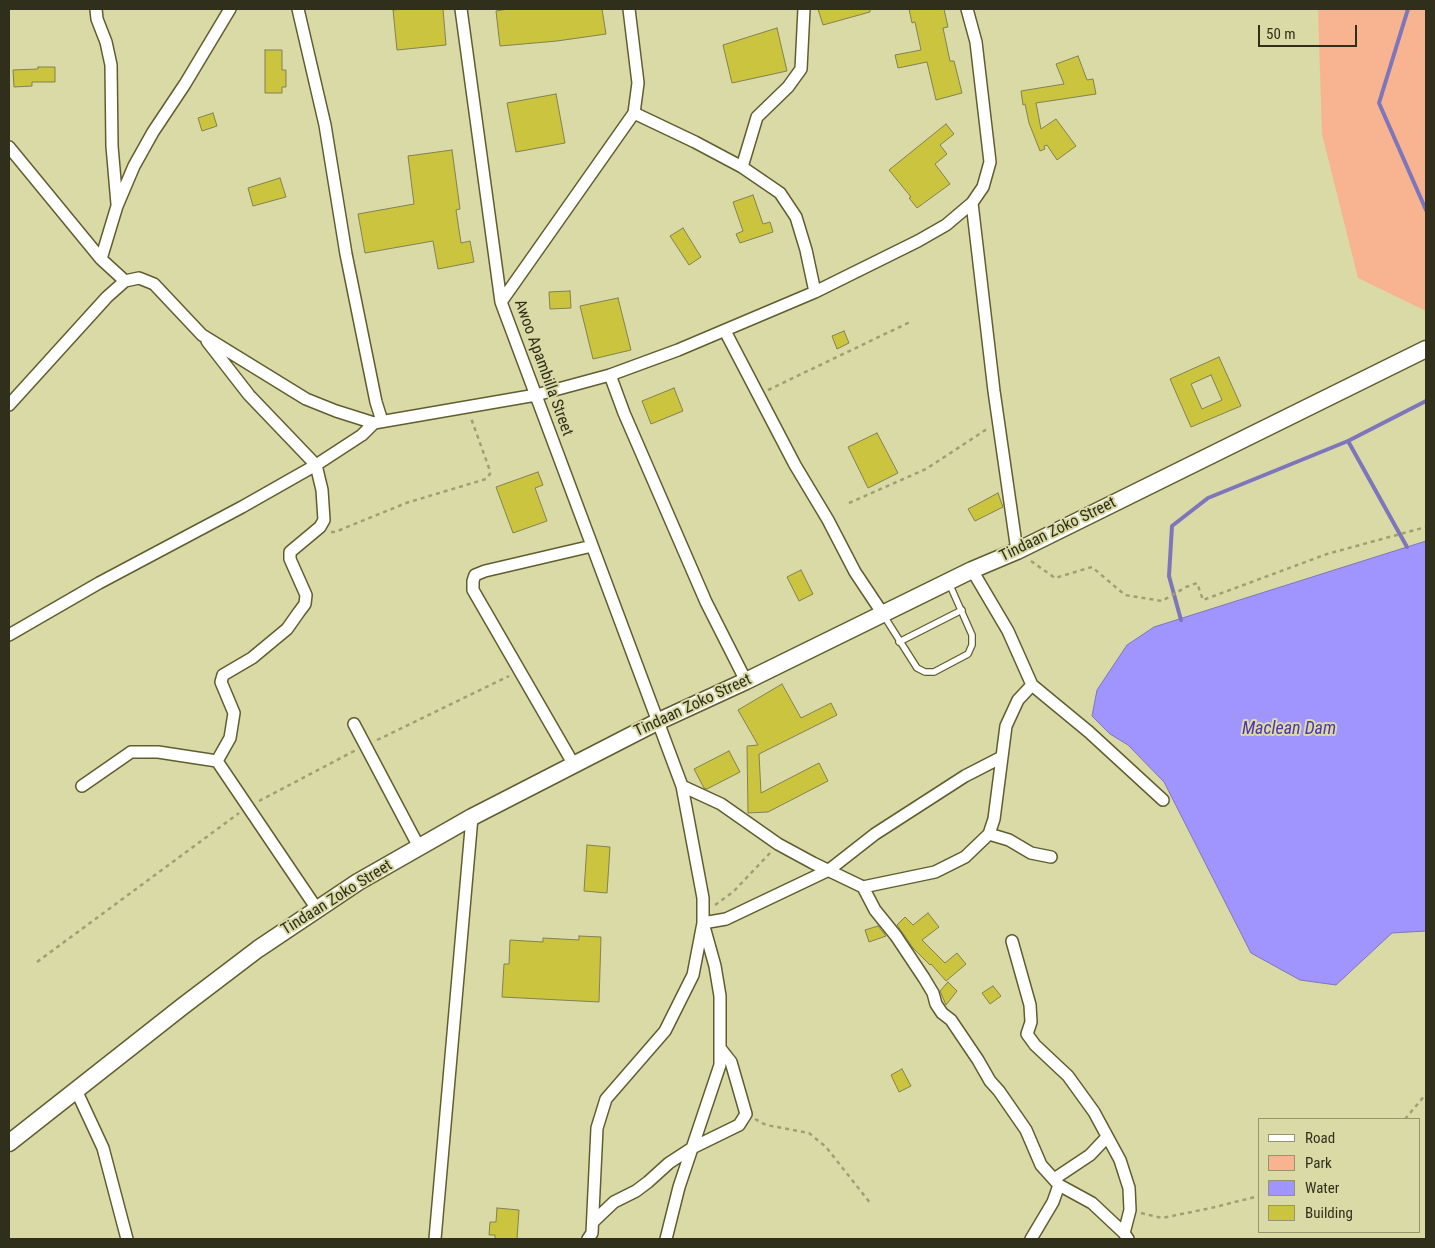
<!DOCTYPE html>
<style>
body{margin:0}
#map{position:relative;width:1435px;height:1248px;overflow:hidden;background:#dadaa6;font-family:"Roboto Condensed",sans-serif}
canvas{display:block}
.frame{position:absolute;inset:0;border:10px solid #302f1b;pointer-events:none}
.legend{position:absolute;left:1258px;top:1118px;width:162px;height:115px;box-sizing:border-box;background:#dadaa6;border:1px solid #96966e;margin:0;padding:6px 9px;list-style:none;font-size:15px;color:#302f1b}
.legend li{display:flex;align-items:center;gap:10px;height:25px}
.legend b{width:25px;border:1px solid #96966e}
.scale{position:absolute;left:1258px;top:25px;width:99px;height:22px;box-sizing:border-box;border:2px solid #302f1b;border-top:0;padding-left:6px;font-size:15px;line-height:18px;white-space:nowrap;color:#302f1b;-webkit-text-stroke:4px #dadaa6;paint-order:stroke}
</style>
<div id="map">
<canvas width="1435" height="1248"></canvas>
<div class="frame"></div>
<ul class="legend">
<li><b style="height:6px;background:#fff"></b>Road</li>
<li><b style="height:14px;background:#f8b391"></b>Park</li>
<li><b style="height:14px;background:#a095fe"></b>Water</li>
<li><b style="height:14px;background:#cac43e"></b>Building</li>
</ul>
<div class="scale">50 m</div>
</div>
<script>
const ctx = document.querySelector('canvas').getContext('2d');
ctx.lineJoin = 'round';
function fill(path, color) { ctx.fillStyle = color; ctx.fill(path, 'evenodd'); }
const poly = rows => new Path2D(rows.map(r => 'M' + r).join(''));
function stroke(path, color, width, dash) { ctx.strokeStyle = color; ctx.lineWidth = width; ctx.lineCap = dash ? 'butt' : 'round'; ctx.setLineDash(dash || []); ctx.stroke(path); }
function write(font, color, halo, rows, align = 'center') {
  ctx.font = font + ' "Roboto Condensed",sans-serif'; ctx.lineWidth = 4; ctx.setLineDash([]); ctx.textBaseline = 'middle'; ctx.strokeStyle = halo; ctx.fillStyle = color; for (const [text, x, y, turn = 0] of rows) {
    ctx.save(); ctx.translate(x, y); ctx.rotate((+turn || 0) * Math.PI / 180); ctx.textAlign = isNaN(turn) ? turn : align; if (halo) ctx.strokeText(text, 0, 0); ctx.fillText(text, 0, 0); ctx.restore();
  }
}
const green = poly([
 [1318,9,1426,9,1426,311,1358,278,1322,134]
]);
const water = poly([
 [1426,541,1426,931,1392,933,1336,985,1300,980,1251,953,1164,782,1128,745,1110,734,1092,716,1097,690,1127,645,1154,627,1426,541]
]);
const stream = poly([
 [1408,9,1379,103,1426,210],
 [1348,441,1407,547],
 [1181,620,1169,576,1172,526,1208,498,1348,441,1426,401]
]);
const building = poly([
 [401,9,443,9,446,45,397,50,393,10,401,9],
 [508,9,602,9,606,34,557,41,500,46,496,11,508,9],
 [818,9,870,9,870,12,823,25,818,9],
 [909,9,944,9,948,27,943,28,950,61,954,61,962,93,936,100,927,62,898,68,895,55,921,50,915,22,912,23,909,9],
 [777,28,787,71,732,83,723,45,777,28],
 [265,50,282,50,282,70,286,70,286,87,282,87,282,93,265,93,265,50],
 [1078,56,1087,80,1093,79,1096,94,1036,103,1041,129,1056,119,1076,146,1057,160,1047,145,1044,146,1045,149,1040,151,1029,123,1025,104,1023,105,1021,91,1064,84,1056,64,1078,56],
 [38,67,55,67,55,82,32,82,32,86,14,87,13,70,38,69,38,67],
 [556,94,565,143,516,152,507,103,556,94],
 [213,113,217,126,202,131,198,118,213,113],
 [946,124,954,134,940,145,947,154,935,164,950,184,917,208,909,198,911,197,889,170,946,124],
 [452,150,460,209,456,210,461,243,470,241,474,262,438,269,433,241,365,253,358,214,414,204,408,156,452,150],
 [280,178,286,197,253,206,248,188,280,178],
 [753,195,763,224,770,222,773,232,740,243,736,234,743,231,733,202,753,195],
 [683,228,701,257,689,265,670,236,683,228],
 [570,291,571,308,550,309,549,292,570,291],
 [618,298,631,350,593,359,580,306,618,298],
 [844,331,849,343,837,349,832,336,844,331],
 [1219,357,1241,406,1191,427,1170,379,1219,357],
 [1211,375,1222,400,1202,409,1191,384,1211,375],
 [674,388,683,411,651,424,642,401,674,388],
 [877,433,898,473,868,488,848,447,877,433],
 [538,472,543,485,535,488,547,521,513,533,496,487,538,472],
 [998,493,1003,507,975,521,968,509,998,493],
 [801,570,813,594,799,601,787,577,801,570],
 [782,684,801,718,831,703,837,715,759,754,761,793,819,763,828,781,768,812,748,813,747,746,758,745,738,710,782,684],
 [729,751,740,772,707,789,704,788,694,769,729,751],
 [587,845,610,847,607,893,584,891,587,845],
 [928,913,939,927,922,940,945,963,957,953,966,964,946,981,931,964,930,965,913,948,897,925,905,917,913,925,928,913],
 [878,926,886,936,869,942,865,930,878,926],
 [579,936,601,937,599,1002,502,997,504,964,509,964,510,940,543,942,543,938,579,940,579,936],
 [948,982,957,991,946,1005,940,991,948,982],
 [993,986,1001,996,990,1004,982,993,993,986],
 [902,1069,911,1086,899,1092,891,1075,902,1069],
 [497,1208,519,1210,517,1239,495,1239,495,1235,489,1235,490,1222,496,1222,497,1208]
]);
const path = poly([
 [768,390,910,322],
 [849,503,926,469,987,429],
 [331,532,335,532,406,503,486,479,490,474,489,468,471,418],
 [1031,561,1055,578,1092,567,1125,595,1162,601,1186,587,1197,583,1203,600,1327,554,1426,527],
 [377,740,509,676],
 [259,801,356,750],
 [715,905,733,892,771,852],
 [37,962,239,813],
 [755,1119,766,1125,809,1133,826,1147,871,1204],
 [1405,1119,1426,1094],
 [1141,1213,1162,1218,1211,1208,1259,1196]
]);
const service = poly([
 [884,616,917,668,925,672,934,672,968,654,972,645,972,635,949,583],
 [899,642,962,610]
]);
const minor = poly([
 [96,9,97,19,106,42,111,65,112,146,117,204],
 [298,9,325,125,346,254,376,402,382,421],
 [461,9,501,302,682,786,703,898,703,923,693,975,665,1031,606,1099,597,1128,592,1233,588,1239],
 [634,113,695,142,742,167,780,193,796,217,806,250,815,292],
 [9,147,101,259,125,281],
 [742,167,757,117,788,87,801,69,804,9],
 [972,203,994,391,1017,551],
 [101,259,117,206,134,166,153,132,185,84,230,9],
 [501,302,634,113,638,83,629,9],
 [725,331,795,465,828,520,855,572,883,614],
 [207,341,249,395,316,465,322,490,324,520,320,527,290,552,290,559,306,595,305,604,299,612,287,629,252,658,223,675,221,682,234,713,230,738,217,761],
 [610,375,624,413,706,602,746,681],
 [9,405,107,297,125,281,139,278,154,284,202,335,306,399,336,411,374,423,536,395,610,375,678,350,815,292,918,241,946,225,972,203,983,187,990,162,976,42,967,9],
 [972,570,1008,631,1032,685,1089,732,1163,800],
 [9,635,99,583,242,507,316,465,362,435,374,423],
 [354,724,419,847],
 [574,765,473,590,473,581,475,575,485,571,592,546],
 [82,786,131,752,158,752,217,761,317,909],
 [682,786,721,804,778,844,813,863,863,887,935,872,965,857,989,834,1009,840,1031,853,1051,857],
 [989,834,994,819,1006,726,1018,700,1032,685],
 [863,887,875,910,896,936,924,978,933,993,936,1004,942,1013,951,1020,978,1060,990,1081,999,1091,1026,1130,1041,1165,1059,1185,1092,1203,1124,1233,1128,1239],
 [1012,941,1030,1005,1031,1022,1027,1034,1035,1045,1068,1076,1094,1112,1120,1160,1129,1188,1130,1210,1124,1233],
 [76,1090,103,1148,127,1239],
 [1054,1179,1090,1155,1107,1137],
 [593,1222,614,1202,636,1191,648,1182,669,1163,692,1148,739,1125,746,1114,731,1062,720,1048],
 [435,1239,472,817],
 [666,1239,679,1187,720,1065,720,996,715,966,703,923,726,919,829,870,875,834,965,776,1002,757],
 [1031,1239,1053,1202,1059,1185]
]);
const secondary = poly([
 [9,1143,183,1006,258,949,358,882,472,817,657,722,746,681,972,570,1017,551,1426,349]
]);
const streetNames = [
 ["Awoo Apambilla Street",543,368,70],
 ["Tindaan Zoko Street",1058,530,-26],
 ["Tindaan Zoko Street",693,706,-25],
 ["Tindaan Zoko Street",337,898,-32]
];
const waterNames = [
 ["Maclean Dam",1289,729]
];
fill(green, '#f8b391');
fill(water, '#a095fe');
stroke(water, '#7e76ba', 1);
stroke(stream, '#7e76ba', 4);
fill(building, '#cac43e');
stroke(building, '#838151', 1);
stroke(service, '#605e2f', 8);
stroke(minor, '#605e2f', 14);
stroke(secondary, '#605e2f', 19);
stroke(path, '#9f9f76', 2.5, [4, 4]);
stroke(service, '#fff', 5.5);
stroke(minor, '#fff', 11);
stroke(secondary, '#fff', 16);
write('16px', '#302f1b', '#dadaa6', streetNames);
write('italic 18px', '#5034ac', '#dadaa6', waterNames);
</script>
